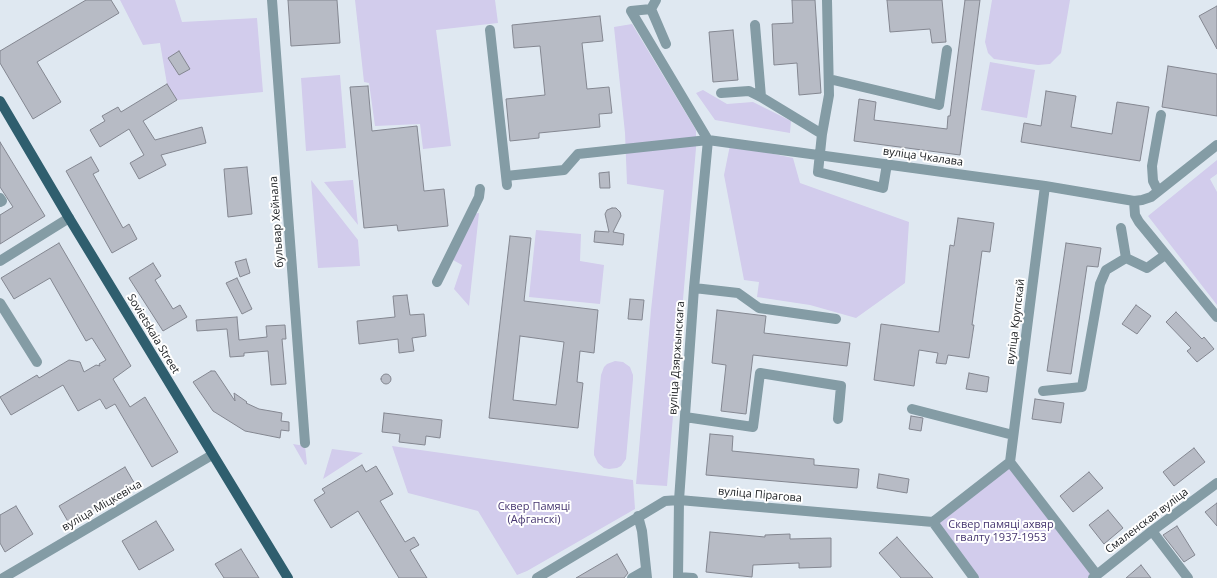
<!DOCTYPE html>
<meta charset="utf-8">
<style>
body{margin:0}
canvas{display:block;background:#dfe8f1}
</style>
<canvas width="1217" height="578"></canvas>
<script>
const ctx = document.querySelector('canvas').getContext('2d');
ctx.lineJoin = 'round';
function fill(path, color) { ctx.fillStyle = color; ctx.fill(path, 'evenodd'); }
const poly = rows => new Path2D(rows.map(r => 'M' + r).join(''));
function stroke(path, color, width, dash) { ctx.strokeStyle = color; ctx.lineWidth = width; ctx.lineCap = dash ? 'butt' : 'round'; ctx.setLineDash(dash || []); ctx.stroke(path); }
function write(font, color, halo, rows, align = 'center') {
  ctx.font = font + ' "Open Sans",sans-serif'; ctx.lineWidth = 4; ctx.setLineDash([]); ctx.textBaseline = 'middle'; ctx.strokeStyle = halo; ctx.fillStyle = color; for (const [text, x, y, turn = 0] of rows) {
    ctx.save(); ctx.translate(x, y); ctx.rotate((+turn || 0) * Math.PI / 180); ctx.textAlign = isNaN(turn) ? turn : align; if (halo) ctx.strokeText(text, 0, 0); ctx.fillText(text, 0, 0); ctx.restore();
  }
}
const green = poly([
 [120,0,175,0,182,22,257,18,263,92,177,100,167,84,160,43,143,45],
 [355,0,495,0,498,23,436,30,451,146,423,149,420,124,375,126,369,83,364,82],
 [992,0,1070,0,1061,53,1050,64,1038,65,994,59,988,53,985,42],
 [632,24,696,130,696,148,667,486,636,484,651,310,664,190,627,184,625,133,614,27],
 [990,62,1035,70,1027,118,981,110],
 [340,75,346,148,306,151,301,78],
 [703,90,727,104,753,102,791,121,790,133,715,120,696,93],
 [730,145,793,158,800,183,909,222,905,283,856,318,810,305,757,297,759,282,744,280,724,175],
 [1217,160,1217,174,1210,179,1217,192,1217,305,1148,216],
 [311,180,358,240,360,266,318,268],
 [353,180,358,225,324,182],
 [479,213,469,306,454,289,462,265,453,260,473,214],
 [536,230,581,234,580,261,604,265,600,304,529,297],
 [615,361,623,362,630,367,633,375,633,379,626,459,621,466,617,468,609,469,604,468,598,463,594,455,594,451,601,375,604,367,607,364],
 [293,444,305,446,307,464,305,465],
 [392,446,633,480,635,509,527,571,517,575,478,511,408,493],
 [332,449,363,453,323,479],
 [1010,465,1094,574,1089,578,977,578,936,522]
]);
const building = poly([
 [86,0,111,0,119,13,37,62,61,102,33,119,0,63,0,51,86,0],
 [288,0,337,0,340,43,291,46,288,0],
 [792,0,815,0,821,93,799,95,797,63,774,65,772,24,793,23,792,0],
 [887,0,942,0,946,42,932,43,930,29,890,32,887,0],
 [965,0,980,0,960,155,854,141,859,99,876,102,874,120,947,129,948,116,950,116,965,0],
 [1217,6,1217,49,1199,16,1217,6],
 [600,16,603,41,582,43,587,89,609,87,612,113,599,114,600,127,539,133,539,138,510,141,506,99,545,95,540,46,514,48,512,25,600,16],
 [733,30,738,80,713,82,709,32,733,30],
 [179,51,190,69,179,75,168,58,179,51],
 [1168,66,1217,74,1217,116,1162,107,1168,66],
 [167,84,177,100,143,121,155,140,202,127,206,143,161,155,166,165,139,179,130,163,144,155,129,129,100,147,90,130,105,121,102,116,118,107,121,112,167,84],
 [368,86,372,131,417,126,424,191,444,189,448,226,398,231,397,225,364,228,350,87,368,86],
 [1046,91,1076,96,1071,127,1112,134,1117,102,1149,107,1140,161,1021,142,1024,123,1041,126,1046,91],
 [0,142,45,216,0,244,0,215,13,207,0,187,0,142],
 [91,157,99,171,93,174,123,228,129,224,137,239,112,253,66,171,91,157],
 [247,167,252,214,228,217,224,169,247,167],
 [609,172,610,188,600,188,599,173,609,172],
 [612,208,616,208,620,212,621,216,613,232,624,234,623,245,594,242,595,231,609,232,605,214,607,210,612,208],
 [958,218,994,223,990,252,982,251,972,325,974,325,969,358,948,355,946,364,936,363,938,353,919,350,914,386,874,380,881,324,939,332,950,245,954,246,958,218],
 [510,236,531,238,524,301,598,310,594,353,580,351,577,382,583,383,578,428,489,418,510,236],
 [520,336,564,342,556,405,513,400,520,336],
 [59,243,131,366,113,379,130,407,145,397,178,452,152,467,115,404,106,409,100,399,78,411,63,385,11,415,0,397,37,375,39,378,69,360,80,362,84,372,96,365,100,366,99,364,106,360,92,338,86,341,50,278,14,299,1,278,59,243],
 [1066,243,1101,248,1098,267,1087,266,1071,374,1047,371,1066,243],
 [246,259,250,273,240,277,235,262,246,259],
 [153,263,161,276,155,280,173,309,180,305,187,317,163,331,129,278,153,263],
 [237,278,252,309,242,314,226,283,237,278],
 [407,295,410,315,424,314,426,336,412,338,414,351,399,353,398,339,359,344,357,321,395,317,393,296,407,295],
 [630,299,644,300,642,320,628,319,630,299],
 [1136,305,1151,316,1137,334,1122,324,1136,305],
 [717,310,766,316,764,333,850,343,847,366,753,355,746,414,721,411,726,365,712,363,717,310],
 [1176,312,1202,339,1204,337,1214,349,1197,362,1187,351,1191,348,1166,322,1176,312],
 [237,317,239,340,267,337,266,326,285,325,286,339,282,339,286,384,271,385,268,351,244,353,244,356,230,357,227,329,197,331,196,320,237,317],
 [211,371,215,371,235,401,234,393,247,402,246,403,259,409,282,413,281,421,289,422,289,431,281,430,280,438,245,431,213,411,193,382,211,371],
 [969,373,989,377,987,392,966,389,969,373],
 '381 379a5 5 0 1 1 10 0a5 5 0 1 1-10 0Z',
 [1035,399,1064,403,1061,423,1032,419,1035,399],
 [384,413,442,420,440,438,426,436,425,445,399,442,400,434,382,432,384,413],
 [911,416,923,418,921,431,909,429,911,416],
 [710,434,733,436,732,451,814,459,814,465,859,469,857,488,706,475,710,434],
 [1194,448,1205,462,1174,486,1163,472,1194,448],
 [362,465,366,472,376,466,393,494,380,501,405,542,414,537,419,545,410,550,427,578,399,578,358,511,331,528,314,500,325,493,322,489,362,465],
 [125,467,136,486,70,525,59,506,125,467],
 [1089,472,1103,488,1073,512,1060,496,1089,472],
 [879,474,909,479,907,493,877,488,879,474],
 [1217,503,1217,526,1205,512,1217,503],
 [16,506,33,534,5,552,0,543,0,515,16,506],
 [1108,510,1123,528,1104,544,1089,525,1108,510],
 [156,521,174,550,139,570,122,541,156,521],
 [1177,526,1195,555,1184,562,1163,535,1177,526],
 [710,532,765,537,765,535,790,534,790,539,831,538,831,567,799,568,799,563,753,565,752,577,706,572,710,532],
 [897,537,917,560,933,578,901,578,879,553,897,537],
 [241,549,259,578,224,578,215,564,241,549],
 [617,554,628,573,624,578,576,578,617,554],
 [1141,565,1151,578,1126,578,1141,565]
]);
const minor = poly([
 [272,0,305,443],
 [656,0,651,9,631,11,708,140],
 [827,0,829,95,822,134,818,172,883,188,887,164],
 [651,9,666,44],
 [755,25,761,97],
 [490,30,507,185],
 [829,79,939,105,947,50],
 [721,93,749,91,761,97,822,134],
 [506,176,564,170,578,154,708,140,1045,186,1134,201,1142,200,1151,197,1217,145],
 [1158,191,1153,181,1152,166,1161,115],
 [0,198,2,201,0,202],
 [1134,201,1135,215,1139,222,1217,317],
 [1121,228,1126,258],
 [0,261,69,218],
 [437,282,479,197,480,189],
 [694,288,738,293,759,308,836,319],
 [0,303,37,362],
 [1043,391,1082,387,1100,284,1106,270,1126,258,1147,268,1165,255],
 [912,409,1013,435],
 [685,417,753,427,760,373,841,386,838,419],
 [1010,462,1097,575],
 [638,516,642,531,647,578],
 [933,522,1010,462,1045,186],
 [1152,531,1188,578],
 [678,577,693,578],
 [3,578,212,455],
 [537,578,665,501,679,500,933,522,974,578],
 [632,578,646,570],
 [678,578,679,500,694,288,708,140],
 [1093,578,1152,531,1217,483]
]);
const major = poly([
 [0,101,69,218,288,578]
]);
const streetNames = [
 ["вуліца Чкалава",923,157,8],
 ["бульвар Хейнала",277,222,-94],
 ["вуліца Крупскай",1016,322,-83],
 ["Sovietskaia Street",153,334,59],
 ["вуліца Дзяржынскага",677,358,-86],
 ["вуліца Пірагова",760,495,5],
 ["вуліца Міцкевіча",102,506,-30],
 ["Смаленская вуліца",1147,521,-37]
];
const parkNames = [
 ["Сквер Памяці",534,507],
 ["(Афганскі)",534,520],
 ["Сквер памяці ахвяр",1001,525],
 ["гвалту 1937-1953",1001,538]
];
fill(green, '#d2ccec');
fill(building, '#b7bbc5');
stroke(building, '#848791', 1);
stroke(minor, '#849ca5', 10);
stroke(major, '#2f5e6e', 10);
write('11px', '#222528', '#fff', streetNames);
write('11px', '#45356f', '#fff', parkNames);
</script>
